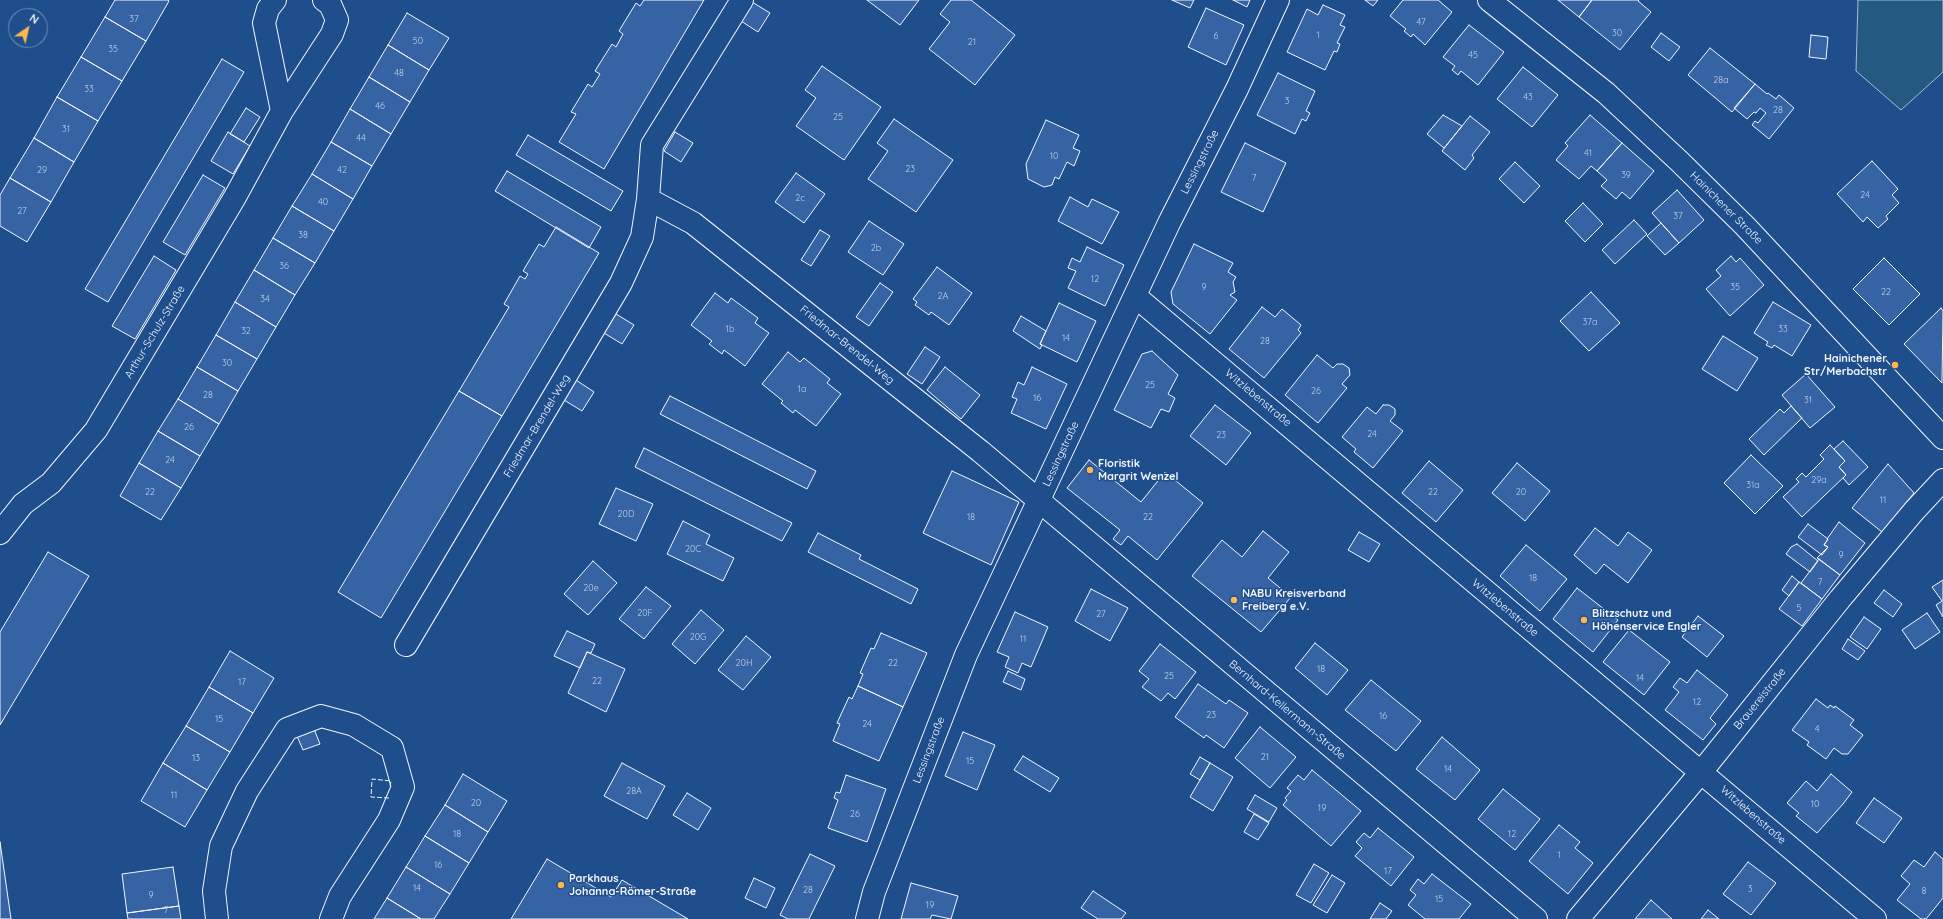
<!DOCTYPE html>
<meta charset="utf-8">
<style>
body{margin:0}
#map{position:relative;width:1943px;height:919px;overflow:hidden;background:#1f4e8c;font-family:Quicksand,sans-serif}
canvas{display:block}
.north{position:absolute;left:8px;top:8px;width:40px;height:40px;box-sizing:border-box;background:#1f4e8c;border:1px solid #7391ba;border-radius:50%;rotate:34deg;font-size:11px;font-weight:700;line-height:16px;text-align:center;color:#f2f6ff}
.north::after{content:'';display:block;margin:auto;width:14px;height:18px;background:#ffb74d;clip-path:polygon(50% 0,100% 100%,50% 72%,0 100%)}
</style>
<div id="map">
<canvas width="1943" height="919"></canvas>
<div class="north">N</div>
</div>
<script>
const ctx = document.querySelector('canvas').getContext('2d');
ctx.lineJoin = 'round';
function fill(path, color) { ctx.fillStyle = color; ctx.fill(path, 'evenodd'); }
const poly = rows => new Path2D(rows.map(r => 'M' + r).join(''));
function stroke(path, color, width, dash) { ctx.strokeStyle = color; ctx.lineWidth = width; ctx.lineCap = dash ? 'butt' : 'round'; ctx.setLineDash(dash || []); ctx.stroke(path); }
function write(font, color, halo, rows, align = 'center') {
  ctx.font = font + ' Quicksand,sans-serif'; ctx.lineWidth = 3; ctx.setLineDash([]); ctx.textBaseline = 'middle'; ctx.strokeStyle = halo; ctx.fillStyle = color; for (const [text, x, y, turn = 0] of rows) {
    ctx.save(); ctx.translate(x, y); ctx.rotate((+turn || 0) * Math.PI / 180); ctx.textAlign = isNaN(turn) ? turn : align; if (halo) ctx.strokeText(text, 0, 0); ctx.fillText(text, 0, 0); ctx.restore();
  }
}
const green = poly([
 [1858,0,1943,0,1943,72,1901,110,1856,71,1858,0]
]);
const building = poly([
 [115,0,168,0,169,1,146,41,105,17,115,0],
 [644,0,704,0,604,169,559,142,576,114,571,112,588,84,592,87,600,74,595,71,612,44,616,47,623,34,619,31,636,3,640,6,644,0],
 [867,0,919,0,900,25,867,0],
 [951,0,971,0,1015,35,975,85,929,49,950,22,940,14,951,0],
 [1172,0,1194,0,1190,8,1172,0],
 [1233,0,1250,0,1247,7,1233,0],
 [1365,0,1378,0,1373,6,1365,0],
 [1403,0,1438,0,1452,12,1425,45,1413,34,1411,37,1404,31,1406,29,1390,16,1403,0],
 [1558,0,1592,0,1579,17,1558,0],
 [1592,0,1639,0,1638,1,1651,12,1620,50,1579,17,1592,0],
 [752,2,770,13,758,32,741,21,752,2],
 [1323,5,1345,15,1340,25,1345,27,1337,43,1340,44,1337,52,1334,51,1325,70,1287,52,1307,9,1318,15,1323,5],
 [1206,8,1244,25,1226,65,1188,47,1206,8],
 [407,13,449,38,429,70,388,45,407,13],
 [105,17,146,41,122,81,81,57,105,17],
 [1469,25,1504,52,1478,85,1461,71,1458,75,1452,70,1455,66,1443,57,1469,25],
 [1661,33,1680,47,1669,61,1651,47,1661,33],
 [1811,35,1828,37,1826,59,1809,57,1811,35],
 [388,45,429,70,410,102,369,77,388,45],
 [1710,48,1755,84,1732,112,1688,75,1710,48],
 [81,57,122,81,98,121,57,97,81,57],
 [222,59,244,72,108,302,85,289,222,59],
 [822,66,881,107,844,160,796,126,816,98,805,90,822,66],
 [1523,67,1558,95,1532,127,1497,99,1523,67],
 [1278,73,1315,91,1306,111,1310,113,1306,121,1302,119,1295,134,1257,115,1278,73],
 [369,77,410,102,391,134,350,109,369,77],
 [1755,84,1767,94,1768,93,1776,99,1779,95,1794,108,1769,139,1752,125,1755,121,1758,123,1766,113,1760,108,1756,113,1754,112,1747,119,1734,108,1755,84],
 [57,97,98,121,74,162,34,138,57,97],
 [246,108,260,117,244,142,230,134,246,108],
 [350,109,391,134,372,166,331,142,350,109],
 [1443,115,1462,126,1444,148,1427,134,1443,115],
 [1590,115,1622,143,1597,171,1591,166,1579,179,1556,160,1568,146,1565,143,1590,115],
 [1470,116,1490,132,1472,155,1474,158,1465,170,1442,151,1470,116],
 [894,119,953,160,916,212,868,179,888,151,877,143,894,119],
 [1046,120,1079,135,1073,148,1080,151,1074,166,1067,162,1059,179,1055,177,1052,185,1044,187,1028,179,1026,164,1046,120],
 [228,132,250,146,233,174,211,161,228,132],
 [675,132,693,143,681,162,664,151,675,132],
 [528,135,623,191,611,211,516,155,528,135],
 [34,138,74,162,51,202,10,178,34,138],
 [331,142,372,166,353,199,312,174,331,142],
 [1245,143,1286,163,1263,212,1221,192,1245,143],
 [1622,143,1654,171,1630,199,1622,192,1616,199,1601,186,1607,180,1597,171,1622,143],
 [1872,161,1898,189,1892,195,1899,203,1886,216,1888,219,1878,228,1867,217,1863,222,1837,194,1872,161],
 [1515,162,1540,186,1524,203,1499,179,1515,162],
 [507,171,601,227,589,248,495,191,507,171],
 [796,173,825,194,804,223,775,202,796,173],
 [312,174,353,199,334,231,292,206,312,174],
 [203,175,225,188,185,255,163,242,203,175],
 [10,178,51,202,27,242,0,226,0,195,10,178],
 [1677,190,1704,220,1679,243,1652,213,1677,190],
 [1070,197,1088,207,1092,199,1119,212,1102,244,1058,221,1070,197],
 [1583,203,1603,224,1585,242,1565,221,1583,203],
 [292,206,334,231,315,263,273,238,292,206],
 [1634,220,1647,234,1615,264,1602,250,1634,220],
 [869,221,904,244,883,275,848,252,869,221],
 [1661,223,1679,243,1665,255,1647,236,1661,223],
 [556,227,599,253,502,416,459,391,509,307,504,304,520,276,525,279,528,274,523,271,539,244,544,247,556,227],
 [820,230,830,236,811,266,801,260,820,230],
 [273,238,315,263,295,295,254,270,273,238],
 [1194,244,1233,263,1228,272,1236,277,1233,282,1235,292,1230,295,1237,300,1210,334,1173,304,1171,292,1194,244],
 [1087,247,1124,265,1105,306,1068,288,1076,271,1068,268,1072,258,1080,262,1087,247],
 [154,256,176,270,135,339,112,326,154,256],
 [1731,256,1736,262,1740,258,1764,285,1730,316,1706,289,1721,276,1716,270,1731,256],
 [1884,258,1920,294,1889,325,1853,289,1884,258],
 [937,267,972,293,949,325,931,312,929,315,915,305,917,302,913,299,937,267],
 [254,270,295,295,276,327,235,302,254,270],
 [880,283,893,292,869,326,856,317,880,283],
 [1591,292,1620,323,1589,351,1560,321,1591,292],
 [715,293,728,303,731,298,758,318,755,323,769,333,745,366,724,350,722,354,709,344,712,341,691,325,715,293],
 [235,302,276,327,257,359,216,335,235,302],
 [1773,302,1811,325,1792,356,1774,345,1772,348,1766,345,1768,342,1754,333,1773,302],
 [1059,303,1096,321,1077,362,1040,344,1059,303],
 [1262,307,1275,317,1282,309,1301,325,1298,330,1301,333,1264,378,1229,349,1262,307],
 [1941,308,1943,311,1942,383,1904,344,1941,308],
 [616,314,634,325,622,344,604,333,616,314],
 [1021,316,1046,331,1040,344,1042,345,1040,349,1013,331,1021,316],
 [216,335,257,359,238,391,197,367,216,335],
 [1723,336,1758,358,1737,391,1702,369,1723,336],
 [925,347,940,357,922,384,907,374,925,347],
 [1152,351,1178,375,1168,394,1175,398,1169,412,1161,409,1151,428,1114,410,1142,354,1152,351],
 [788,352,800,362,804,358,830,379,827,383,841,394,816,426,795,410,793,413,781,403,783,401,762,384,788,352],
 [1317,355,1333,368,1337,364,1343,364,1349,368,1350,375,1342,384,1347,388,1318,423,1285,395,1317,355],
 [197,367,238,391,219,424,178,399,197,367],
 [945,367,980,395,961,419,927,390,945,367],
 [1032,367,1067,384,1046,429,1011,413,1017,399,1012,397,1018,382,1024,385,1032,367],
 [1806,374,1835,407,1810,428,1782,395,1806,374],
 [576,380,594,392,582,411,564,400,576,380],
 [459,391,502,416,381,618,338,592,459,391],
 [670,396,816,471,807,489,660,414,670,396],
 [178,399,219,424,200,456,158,431,178,399],
 [1215,405,1251,433,1226,465,1190,436,1215,405],
 [1383,405,1389,405,1395,409,1395,415,1390,421,1403,431,1373,468,1354,452,1356,449,1342,437,1367,407,1376,414,1383,405],
 [1791,406,1802,418,1764,455,1749,439,1780,409,1784,413,1791,406],
 [158,431,200,456,181,488,139,463,158,431],
 [1843,441,1868,467,1849,485,1843,478,1846,475,1839,467,1845,461,1834,449,1843,441],
 [1830,445,1845,461,1839,467,1846,475,1802,517,1783,497,1799,482,1796,479,1802,473,1806,477,1824,459,1820,455,1830,445],
 [644,448,792,523,782,541,635,467,644,448],
 [1751,455,1783,486,1755,514,1724,483,1751,455],
 [1089,460,1141,502,1165,472,1203,503,1157,560,1128,536,1121,545,1113,539,1120,530,1067,488,1089,460],
 [1429,461,1463,490,1436,522,1402,493,1429,461],
 [139,463,181,488,161,520,120,496,139,463],
 [1517,463,1550,491,1525,521,1492,493,1517,463],
 [1888,464,1914,493,1882,532,1852,508,1888,464],
 [952,471,1019,502,991,565,923,533,952,471],
 [616,488,653,504,636,541,599,524,616,488],
 [683,521,710,535,706,544,734,558,723,581,667,554,683,521],
 [1839,522,1865,543,1840,575,1817,558,1828,547,1824,545,1828,539,1827,539,1839,522],
 [1808,524,1828,539,1824,545,1828,547,1822,555,1798,537,1808,524],
 [1595,528,1618,546,1628,532,1652,550,1628,583,1604,564,1596,574,1574,555,1595,528],
 [1263,531,1289,552,1268,578,1291,597,1261,632,1192,576,1222,540,1242,557,1263,531],
 [1359,532,1380,544,1369,562,1348,550,1359,532],
 [818,533,861,555,859,559,918,589,911,604,808,552,818,533],
 [1797,544,1818,561,1810,572,1786,554,1791,547,1797,544],
 [1526,545,1567,579,1540,611,1500,576,1526,545],
 [48,552,89,576,0,725,0,632,48,552],
 [1819,559,1840,575,1822,599,1801,583,1819,559],
 [593,561,617,583,588,615,564,594,593,561],
 [1792,576,1799,582,1789,596,1782,590,1792,576],
 [1943,580,1943,617,1936,605,1942,601,1932,587,1943,580],
 [1799,582,1822,599,1802,626,1779,609,1799,582],
 [646,587,671,606,644,639,619,619,646,587],
 [1577,588,1618,620,1593,652,1553,619,1577,588],
 [1091,589,1128,608,1110,641,1075,621,1091,589],
 [1884,590,1902,604,1893,617,1874,603,1884,590],
 [701,610,724,630,695,664,672,644,701,610],
 [1015,612,1048,627,1031,667,1022,663,1018,673,1005,667,1009,657,997,652,1015,612],
 [1927,613,1940,632,1915,649,1902,630,1927,613],
 [1698,616,1724,636,1707,657,1682,637,1698,616],
 [1864,617,1881,629,1867,649,1850,637,1864,617],
 [1629,630,1670,662,1644,695,1603,662,1629,630],
 [567,631,595,644,591,653,587,652,580,668,554,656,567,631],
 [881,633,927,653,903,707,858,686,863,674,860,673,871,648,874,649,881,633],
 [746,636,771,657,743,690,718,670,746,636],
 [1848,639,1865,651,1858,660,1842,649,1848,639],
 [1315,643,1348,670,1327,695,1295,668,1315,643],
 [1160,644,1196,672,1175,699,1168,693,1161,701,1142,687,1149,679,1139,671,1160,644],
 [230,651,274,678,253,713,209,687,230,651],
 [587,652,625,669,606,712,568,693,587,652],
 [1697,670,1728,695,1710,718,1716,724,1703,740,1665,710,1679,692,1673,687,1680,678,1687,683,1697,670],
 [1008,671,1025,679,1021,690,1003,682,1008,671],
 [1371,680,1421,721,1396,751,1345,710,1371,680],
 [1198,684,1226,704,1229,700,1248,713,1224,748,1206,735,1204,738,1175,717,1198,684],
 [858,686,903,707,879,761,833,741,840,724,837,723,849,697,852,699,858,686],
 [209,687,253,713,230,752,186,726,209,687],
 [1816,699,1828,708,1830,705,1834,708,1835,706,1854,720,1850,725,1863,735,1848,754,1842,754,1834,748,1826,759,1807,745,1809,742,1792,730,1816,699],
 [186,726,230,752,207,790,163,763,186,726],
 [1260,727,1296,757,1270,788,1235,758,1260,727],
 [314,729,320,744,303,750,297,736,314,729],
 [963,732,995,745,977,790,945,776,963,732],
 [1442,737,1480,770,1455,800,1416,769,1442,737],
 [1023,756,1059,778,1050,792,1014,770,1023,756],
 [1200,757,1210,763,1200,780,1190,774,1200,757],
 [163,763,207,790,185,827,141,801,163,763],
 [622,763,665,786,647,819,604,796,622,763],
 [1210,763,1233,777,1213,811,1190,797,1210,763],
 [1312,770,1361,811,1331,846,1283,805,1287,800,1285,798,1291,791,1287,788,1298,775,1304,780,1312,770],
 [463,774,507,801,488,832,445,805,463,774],
 [1831,774,1852,792,1843,804,1817,833,1796,816,1799,813,1787,803,1806,781,1817,791,1831,774],
 [846,775,886,789,867,842,828,828,838,800,834,798,836,792,840,793,846,775],
 [1503,789,1540,819,1515,850,1478,819,1503,789],
 [687,793,711,808,698,830,673,815,687,793],
 [1255,795,1277,808,1269,822,1247,809,1255,795],
 [1874,798,1902,818,1884,843,1856,823,1874,798],
 [445,805,488,832,469,863,425,836,445,805],
 [1254,814,1269,823,1258,840,1244,832,1254,814],
 [1559,825,1580,842,1575,848,1593,863,1568,894,1529,861,1559,825],
 [1378,828,1414,857,1391,886,1355,856,1362,848,1356,842,1364,833,1370,838,1378,828],
 [425,836,469,863,450,894,406,867,425,836],
 [0,842,11,919,0,919,0,842],
 [1935,852,1943,859,1943,898,1926,919,1921,919,1897,900,1910,884,1901,876,1914,860,1924,867,1935,852],
 [810,854,835,866,809,919,788,919,780,915,810,854],
 [547,859,611,897,622,880,688,919,511,919,547,859],
 [1748,862,1776,883,1751,915,1723,894,1748,862],
 [1314,864,1329,873,1311,903,1296,895,1314,864],
 [173,867,179,906,127,913,122,874,173,867],
 [406,867,450,894,434,919,421,919,387,898,406,867],
 [1432,874,1471,904,1459,919,1425,919,1408,905,1416,895,1410,890,1418,879,1424,884,1432,874],
 [1332,875,1345,883,1327,913,1313,905,1332,875],
 [754,878,775,888,766,908,745,898,754,878],
 [911,883,958,896,951,919,932,915,930,919,901,919,911,883],
 [1093,891,1126,913,1121,919,1098,919,1081,908,1093,891],
 [387,898,421,919,374,919,387,898],
 [1651,900,1672,919,1635,919,1651,900],
 [1380,903,1392,911,1386,919,1370,919,1380,903],
 [179,906,181,919,128,919,127,913,179,906],
 [1708,910,1719,919,1701,919,1708,910]
]);
const street = poly([
 [275,0,268,9,264,23,282,111],
 [648,199,693,223,980,451,1536,919],
 [1135,296,1875,919],
 [0,533,23,504,51,483,96,430,235,197,282,111,332,34,337,20,330,4,324,0],
 [406,645,621,283,642,237,648,199,652,145,742,0],
 [217,919,214,891,221,846,247,791,287,729,321,716,354,725,392,748,403,787,389,820,340,896,331,919],
 [867,919,874,892,966,655,1169,223,1237,89,1278,0],
 [1578,919,1702,771,1840,599,1914,511,1943,480]
]);
const secondary = poly([
 [1489,0,1606,93,1679,161,1745,226,1943,438]
]);
const fence = poly([
 [389,798,371,797,372,779,391,781,390,786]
]);
const markers = [
 [1895,365,4,"#ffb74d"],
 [1090,470,4,"#ffb74d"],
 [1234,600,4,"#ffb74d"],
 [1584,620,4,"#ffb74d"],
 [561,885,4,"#ffb74d"]
];
const numberNames = [
 ["37",134,19],
 ["47",1421,22],
 ["30",1617,33],
 ["1",1318,35],
 ["6",1216,36],
 ["50",418,41],
 ["21",972,42],
 ["35",113,49],
 ["45",1473,55],
 ["48",399,73],
 ["28a",1721,80],
 ["33",89,89],
 ["43",1528,97],
 ["3",1287,101],
 ["46",380,106],
 ["28",1778,110],
 ["25",838,117],
 ["31",66,129],
 ["44",361,138],
 ["41",1588,153],
 ["10",1054,156],
 ["23",910,169],
 ["29",42,170],
 ["42",342,170],
 ["39",1626,175],
 ["7",1254,178],
 ["24",1865,195],
 ["2c",800,198],
 ["40",323,202],
 ["27",22,211],
 ["37",1678,216],
 ["38",303,235],
 ["2b",876,248],
 ["36",284,266],
 ["12",1095,279],
 ["9",1204,287],
 ["35",1735,287],
 ["22",1886,292],
 ["2A",943,296],
 ["34",265,299],
 ["37a",1590,322],
 ["1b",730,329],
 ["33",1783,329],
 ["32",246,331],
 ["14",1066,338],
 ["28",1265,341],
 ["30",227,363],
 ["25",1150,385],
 ["1a",802,389],
 ["26",1316,391],
 ["28",208,395],
 ["16",1037,398],
 ["31",1808,400],
 ["26",189,427],
 ["24",1372,434],
 ["23",1221,435],
 ["24",170,460],
 ["29a",1819,480],
 ["31a",1753,485],
 ["22",150,492],
 ["22",1433,492],
 ["20",1521,492],
 ["11",1883,500],
 ["20D",626,514],
 ["18",971,517],
 ["22",1148,517],
 ["20C",693,549],
 ["9",1841,555],
 ["18",1533,578],
 ["7",1820,582],
 ["20e",591,588],
 ["5",1799,608],
 ["20F",645,613],
 ["27",1101,614],
 ["20G",698,637],
 ["11",1023,639],
 ["20H",744,663],
 ["22",893,663],
 ["18",1321,669],
 ["25",1169,676],
 ["14",1640,678],
 ["22",597,681],
 ["17",242,682],
 ["12",1697,702],
 ["23",1211,715],
 ["16",1383,716],
 ["15",219,719],
 ["24",867,724],
 ["4",1817,729],
 ["21",1265,757],
 ["13",196,758],
 ["15",970,761],
 ["14",1448,769],
 ["28A",634,791],
 ["11",174,795],
 ["20",476,803],
 ["10",1815,804],
 ["19",1322,808],
 ["26",855,814],
 ["18",457,834],
 ["12",1512,834],
 ["1",1559,855],
 ["16",438,865],
 ["17",1388,871],
 ["14",417,888],
 ["3",1750,889],
 ["28",808,890],
 ["8",1924,891],
 ["9",151,895],
 ["15",1439,899],
 ["19",930,905],
 ["7",166,910]
];
const streetNames = [
 ["Lessingstraße",1200,162,-63],
 ["Hainichener Straße",1726,208,45],
 ["Arthur-Schulz-Straße",155,332,-59],
 ["Friedmar-Brendel-Weg",847,345,39],
 ["Witzlebenstraße",1258,398,40],
 ["Friedmar-Brendel-Weg",537,426,-59],
 ["Lessingstraße",1061,454,-65],
 ["Witzlebenstraße",1505,608,40],
 ["Brauereistraße",1760,699,-51],
 ["Bernhard-Kellermann-Straße",1287,710,40],
 ["Lessingstraße",929,750,-69],
 ["Witzlebenstraße",1753,815,41]
];
const poiNames = [
 ["Hainichener",1887,359,"right"],
 ["Str/Merbachstr",1887,372,"right"],
 ["Floristik",1098,464],
 ["Margrit Wenzel",1098,477],
 ["NABU Kreisverband",1242,594],
 ["Freiberg e.V.",1242,607],
 ["Blitzschutz und",1592,614],
 ["Höhenservice Engler",1592,627],
 ["Parkhaus",569,879],
 ["Johanna-Römer-Straße",569,892]
];
fill(green, '#245a82');
stroke(green, '#a8bbd7', 1);
fill(building, '#3563a3');
stroke(building, '#f2f6ff', 1);
stroke(street, '#f2f6ff', 24);
stroke(secondary, '#f2f6ff', 24);
stroke(street, '#1f4e8c', 22);
stroke(secondary, '#1f4e8c', 22);
stroke(fence, '#f2f6ff', 1, [5, 2]);
for (const [x, y, r, color] of markers) { const dot = new Path2D(); dot.arc(x, y, r, 0, 2 * Math.PI); ctx.fillStyle = color; ctx.fill(dot); stroke(dot, '#1f4e8c', 1.5); }
write('9px', '#c3d1e8', null, numberNames);
write('11px', '#f2f6ff', '#1f4e8c', streetNames);
write('bold 11px', '#f2f6ff', '#1f4e8c', poiNames, 'left');
</script>
